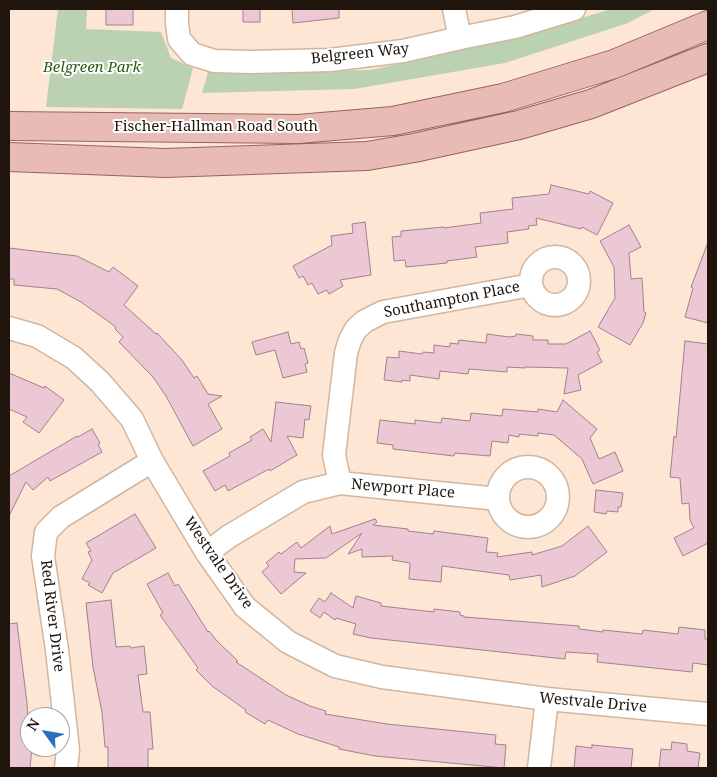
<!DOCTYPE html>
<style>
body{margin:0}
#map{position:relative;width:717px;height:777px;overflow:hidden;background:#fde6d3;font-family:"Noto Serif",serif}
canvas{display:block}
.frame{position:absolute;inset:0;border:10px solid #1f150d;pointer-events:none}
.north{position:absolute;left:20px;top:707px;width:50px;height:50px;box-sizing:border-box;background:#fff;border:1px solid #a5a19e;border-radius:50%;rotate:302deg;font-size:14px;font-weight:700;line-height:20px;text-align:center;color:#1f150d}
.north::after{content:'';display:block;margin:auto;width:18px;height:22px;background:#2970c0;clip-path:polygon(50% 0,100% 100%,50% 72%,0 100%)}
</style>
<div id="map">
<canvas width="717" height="777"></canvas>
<div class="frame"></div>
<div class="north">N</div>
</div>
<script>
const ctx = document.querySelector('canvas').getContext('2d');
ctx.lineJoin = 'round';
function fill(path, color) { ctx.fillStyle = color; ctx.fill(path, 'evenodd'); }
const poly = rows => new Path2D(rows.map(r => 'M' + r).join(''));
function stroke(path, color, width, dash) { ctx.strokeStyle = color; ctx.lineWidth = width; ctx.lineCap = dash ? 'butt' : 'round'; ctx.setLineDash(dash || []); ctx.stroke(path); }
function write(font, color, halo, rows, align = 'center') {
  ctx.font = font + ' "Noto Serif",serif'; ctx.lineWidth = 4; ctx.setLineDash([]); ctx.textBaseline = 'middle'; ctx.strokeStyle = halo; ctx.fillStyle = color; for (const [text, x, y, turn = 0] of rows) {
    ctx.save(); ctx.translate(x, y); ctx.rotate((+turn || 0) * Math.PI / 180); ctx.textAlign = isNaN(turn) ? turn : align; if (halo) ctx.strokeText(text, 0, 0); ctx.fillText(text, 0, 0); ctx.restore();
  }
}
const green = poly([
 [58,9,87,9,86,29,161,32,171,58,193,68,182,109,46,107],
 [611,9,655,9,628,23,505,63,354,89,202,93,208,72,371,70,516,38]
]);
const building = poly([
 [106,9,133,9,133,25,106,25,106,9],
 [243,9,260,9,260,22,243,22,243,9],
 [292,9,339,9,339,18,293,23,292,9],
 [551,185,589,194,590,191,613,203,597,235,582,227,581,229,536,218,537,225,528,226,529,229,507,232,508,243,475,247,477,257,447,261,447,263,406,267,405,260,394,261,392,237,401,236,401,231,444,227,444,228,481,223,480,213,513,209,512,198,549,194,551,185],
 [365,222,371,275,340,280,343,286,329,294,327,290,318,294,312,283,308,285,303,276,299,278,293,266,332,245,331,236,353,233,352,224,365,222],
 [629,225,641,247,629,253,631,279,642,278,644,312,646,313,643,323,630,345,598,327,615,298,614,267,600,241,629,225],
 [707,245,708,245,708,323,685,317,693,288,691,287,707,245],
 [9,248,77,256,109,272,113,267,138,286,124,305,156,334,157,333,182,360,194,378,197,376,208,394,222,396,208,404,222,429,193,446,166,396,153,377,119,342,123,337,115,329,116,327,81,302,57,289,14,285,14,279,9,279,9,248],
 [590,331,600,350,597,352,602,362,578,375,581,390,564,394,568,368,525,367,525,368,507,367,507,372,469,369,468,374,440,371,439,379,410,375,410,381,402,380,402,382,384,380,387,357,399,358,399,351,422,354,423,352,434,353,434,345,450,347,450,343,458,344,459,340,486,343,487,334,509,337,516,336,516,334,533,336,533,340,548,340,548,344,566,344,590,331],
 [288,332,291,344,299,342,301,349,304,348,308,363,305,364,307,372,283,378,275,350,256,355,252,342,288,332],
 [685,341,708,344,708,543,683,556,674,538,694,528,690,520,689,503,682,504,680,478,670,477,674,436,676,438,685,341],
 [9,373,44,388,45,386,64,400,39,433,23,422,27,417,9,409,9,373],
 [563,400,597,429,590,438,599,459,615,452,623,471,593,484,582,459,554,435,538,433,538,436,519,434,519,437,509,435,508,443,492,441,490,456,455,453,454,456,393,449,393,445,377,443,380,420,415,424,415,420,441,423,442,418,470,421,471,413,502,416,503,409,538,412,538,409,557,412,563,400],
 [276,402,311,406,309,420,305,419,303,438,287,436,297,455,270,471,269,469,228,491,225,485,215,491,203,471,230,456,229,453,252,440,250,437,263,429,271,442,276,402],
 [92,429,100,443,98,444,102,452,50,481,48,477,33,490,26,482,9,516,9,476,77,436,78,437,92,429],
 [596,490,623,493,621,507,618,507,618,512,607,511,606,514,594,512,596,490],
 [135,514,156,548,113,573,102,593,88,585,90,583,82,579,92,560,88,552,91,551,86,543,135,514],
 [375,519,377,522,373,525,408,529,408,531,433,534,434,531,488,538,486,552,498,553,497,557,532,552,532,555,562,546,588,526,607,552,575,576,542,587,541,575,510,580,509,575,442,566,441,582,409,579,410,563,392,560,393,556,362,557,362,549,348,554,362,533,326,558,295,559,294,572,306,573,281,594,262,572,269,566,266,563,279,552,281,554,297,542,301,548,330,526,332,534,375,519],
 [168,573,175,586,178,584,208,632,209,631,217,641,238,661,236,662,286,695,310,706,326,711,325,714,387,724,496,735,495,744,506,745,504,768,375,756,339,749,339,747,298,734,268,720,265,724,245,712,246,710,212,686,196,670,198,668,160,615,163,613,147,584,168,573],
 [331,593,353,608,356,596,381,603,381,606,434,612,434,609,460,612,460,615,464,616,464,617,579,626,579,629,603,632,603,630,642,634,643,630,678,634,679,627,705,630,705,639,708,639,708,665,693,663,692,672,597,662,598,654,566,652,565,659,371,638,353,634,356,624,336,618,335,620,324,612,320,618,310,611,319,598,325,602,331,593],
 [111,600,116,647,130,646,131,648,144,646,147,674,138,675,143,712,150,712,153,749,148,749,148,768,108,768,108,747,105,747,102,712,93,667,86,603,111,600],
 [17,623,27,703,29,739,30,747,32,747,30,768,9,768,9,624,17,623],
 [672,742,687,744,687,751,700,753,698,768,659,768,661,749,671,750,672,742],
 [592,745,633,749,631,768,574,768,576,746,592,748,592,745]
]);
const minor = poly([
 [177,9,177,23,179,39,192,54,214,61,250,62,330,60,403,51,460,38,515,27,574,9],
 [454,9,460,38],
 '531 281a24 24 0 1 1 48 0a24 24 0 1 1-48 0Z',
 [9,328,37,336,74,358,100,382,132,419,152,461,207,553,245,607,288,642,335,666,382,677,547,699,708,714],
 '498 497a30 30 0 1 1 60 0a30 30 0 1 1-60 0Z',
 [340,483,334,455,346,353,350,340,356,329,365,321,383,312,531,285],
 [207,553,228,537,303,492,340,483,498,499],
 [66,768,68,750,57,650,43,556,46,532,61,517,152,461],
 [539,768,547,699]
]);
const major = poly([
 [9,126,298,129,393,121,503,98,614,64,708,25],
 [9,157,165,163,367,156,414,148,519,125,591,104,708,58]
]);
const streetNames = [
 ["Belgreen Way",360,54,-6],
 ["Fischer-Hallman Road South",216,127],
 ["Southampton Place",452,300,-11],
 ["Newport Place",403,489,5],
 ["Westvale Drive",218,563,55],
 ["Red River Drive",52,616,83],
 ["Westvale Drive",593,703,5]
];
const parkNames = [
 ["Belgreen Park",92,68]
];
fill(green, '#bad1b2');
fill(building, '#ecc8d5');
stroke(building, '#a1808d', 1);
stroke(minor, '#d2b69f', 25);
stroke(major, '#99635c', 30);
stroke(minor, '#fff', 22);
stroke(major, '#e9bbb6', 28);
write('15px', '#1f150d', '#fff', streetNames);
write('italic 15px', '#2c5917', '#fff', parkNames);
</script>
